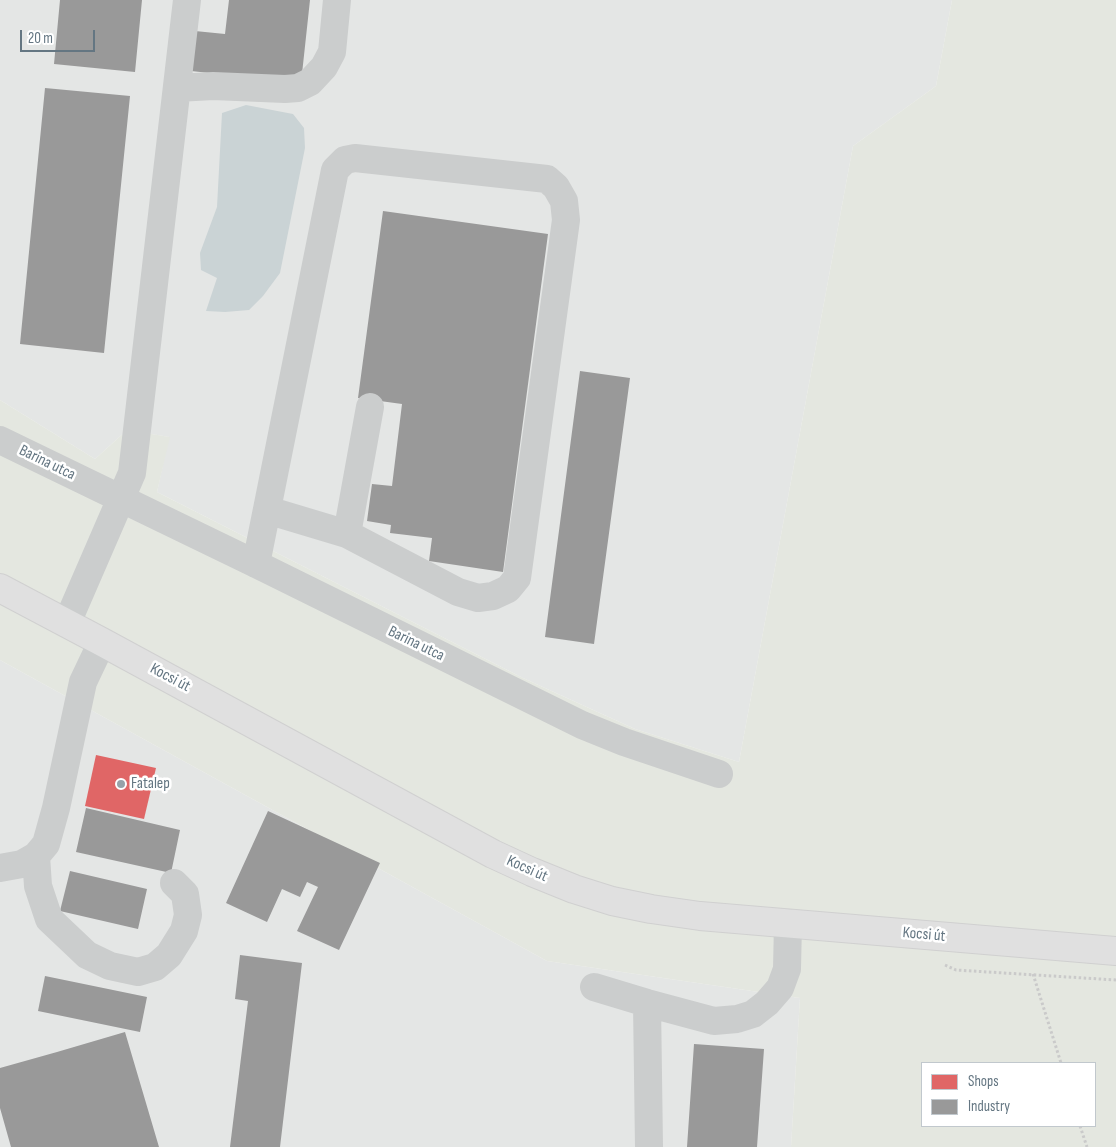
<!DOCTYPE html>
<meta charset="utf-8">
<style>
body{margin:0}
#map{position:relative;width:1116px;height:1147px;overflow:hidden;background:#f4f4f2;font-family:"Sofia Sans Condensed",sans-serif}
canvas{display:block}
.legend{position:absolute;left:921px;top:1062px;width:175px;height:65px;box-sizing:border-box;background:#fff;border:1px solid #c1c8cd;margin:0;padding:6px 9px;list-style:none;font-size:15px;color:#647682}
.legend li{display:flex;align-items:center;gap:10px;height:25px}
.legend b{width:25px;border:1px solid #c1c8cd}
.scale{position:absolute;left:20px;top:30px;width:75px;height:22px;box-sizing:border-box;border:2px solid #647682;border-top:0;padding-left:6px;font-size:15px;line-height:18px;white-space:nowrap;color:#647682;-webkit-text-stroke:4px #fff;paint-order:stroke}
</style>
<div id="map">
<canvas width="1116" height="1147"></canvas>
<ul class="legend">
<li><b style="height:14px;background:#e06666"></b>Shops</li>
<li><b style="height:14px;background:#999"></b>Industry</li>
</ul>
<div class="scale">20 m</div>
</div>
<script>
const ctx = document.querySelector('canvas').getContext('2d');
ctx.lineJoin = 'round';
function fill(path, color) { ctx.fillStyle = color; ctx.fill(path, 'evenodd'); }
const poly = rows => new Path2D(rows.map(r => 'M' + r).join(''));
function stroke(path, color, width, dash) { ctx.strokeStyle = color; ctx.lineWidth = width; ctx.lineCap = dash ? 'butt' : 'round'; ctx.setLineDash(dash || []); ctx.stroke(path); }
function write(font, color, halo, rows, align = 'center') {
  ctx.font = font + ' "Sofia Sans Condensed",sans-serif'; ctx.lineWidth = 5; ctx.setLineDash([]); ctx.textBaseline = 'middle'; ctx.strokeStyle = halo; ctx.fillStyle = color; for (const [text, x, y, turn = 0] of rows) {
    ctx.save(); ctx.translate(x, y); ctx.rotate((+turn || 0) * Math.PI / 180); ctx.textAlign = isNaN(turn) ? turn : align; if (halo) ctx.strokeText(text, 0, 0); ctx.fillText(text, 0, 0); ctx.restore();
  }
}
const built = poly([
 [0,0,952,0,936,86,853,146,739,762,635,729,523,678,157,492,169,437,127,430,95,459,0,400],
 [0,660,547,961,800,998,791,1147,0,1147]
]);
const green = poly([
 [952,0,1116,0,1116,1147,791,1147,800,998,547,961,0,660,0,400,95,459,127,430,170,437,157,492,523,678,635,729,739,762,853,146,936,86],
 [922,1063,1095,1063,1095,1126,922,1126]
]);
const water = poly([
 [246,105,293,114,304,128,305,148,280,273,263,296,249,310,225,312,206,311,217,278,201,270,200,253,217,207,222,113]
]);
const shops = poly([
 [96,755,156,768,144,819,85,806]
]);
const industry = poly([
 [60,0,142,0,135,72,54,64],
 [229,0,310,0,301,83,191,71,195,31,225,34],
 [45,88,130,96,104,353,20,344],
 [383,211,548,234,503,572,429,561,432,538,390,533,391,525,367,521,372,484,392,486,402,404,358,398],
 [580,371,630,378,594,644,545,637],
 [86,808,180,830,171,873,76,852],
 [268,811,380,863,339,950,297,931,318,887,307,882,300,897,282,889,267,922,226,903],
 [70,871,147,889,138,929,60,911],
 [240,955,302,963,280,1147,230,1147,248,1001,235,999],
 [45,976,147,997,140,1032,38,1011],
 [125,1032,159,1147,11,1147,0,1108,0,1068,57,1052,76,1118,57,1052],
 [694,1044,764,1049,757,1147,687,1147]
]);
const path = poly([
 [945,965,956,970,1116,980],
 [1033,974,1061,1063],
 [1080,1126,1087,1147]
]);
const minor = poly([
 [177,88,213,86,285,89,298,88,310,82,324,67,332,52,337,0],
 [0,440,256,564,582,725,624,742,719,774],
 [347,534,370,407],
 [256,564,335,170,345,160,355,158,547,179,556,187,564,201,566,220,517,578,508,589,493,596,478,598,458,592,347,534,267,510],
 [67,623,132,473,187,0],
 [36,856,38,886,49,919,87,955,110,966,138,972,155,967,169,955,184,931,188,915,185,894,174,883],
 [0,868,22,864,36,856,46,844,56,808,83,682,102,642],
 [594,987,647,1003,714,1021,737,1019,753,1014,767,1003,780,988,787,969,788,923],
 [647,1003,649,1147]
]);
const major = poly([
 [0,588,102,642,493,854,532,872,574,889,612,901,651,909,700,916,1116,951]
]);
const markers = [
 [121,784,5,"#96a2a9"]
];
const streetNames = [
 ["Barina utca",47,463,26],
 ["Barina utca",416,644,26],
 ["Kocsi út",170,678,28],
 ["Kocsi út",527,869,24],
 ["Kocsi út",924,935,5]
];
const poiNames = [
 ["Fatalep",131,784]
];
fill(built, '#e4e6e5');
fill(green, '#e4e7e0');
fill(water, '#cad3d5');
fill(shops, '#e06666');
fill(industry, '#999');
stroke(major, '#d0d0d0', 30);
stroke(path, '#cacaca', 3, [2.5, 2.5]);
stroke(minor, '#cbcdcd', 28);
stroke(major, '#e0e0e0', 28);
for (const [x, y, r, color] of markers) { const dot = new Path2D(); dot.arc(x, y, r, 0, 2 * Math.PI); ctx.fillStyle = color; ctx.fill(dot); stroke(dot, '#fff', 2); }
write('16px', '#647682', '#fff', streetNames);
write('16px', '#647682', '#fff', poiNames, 'left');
</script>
